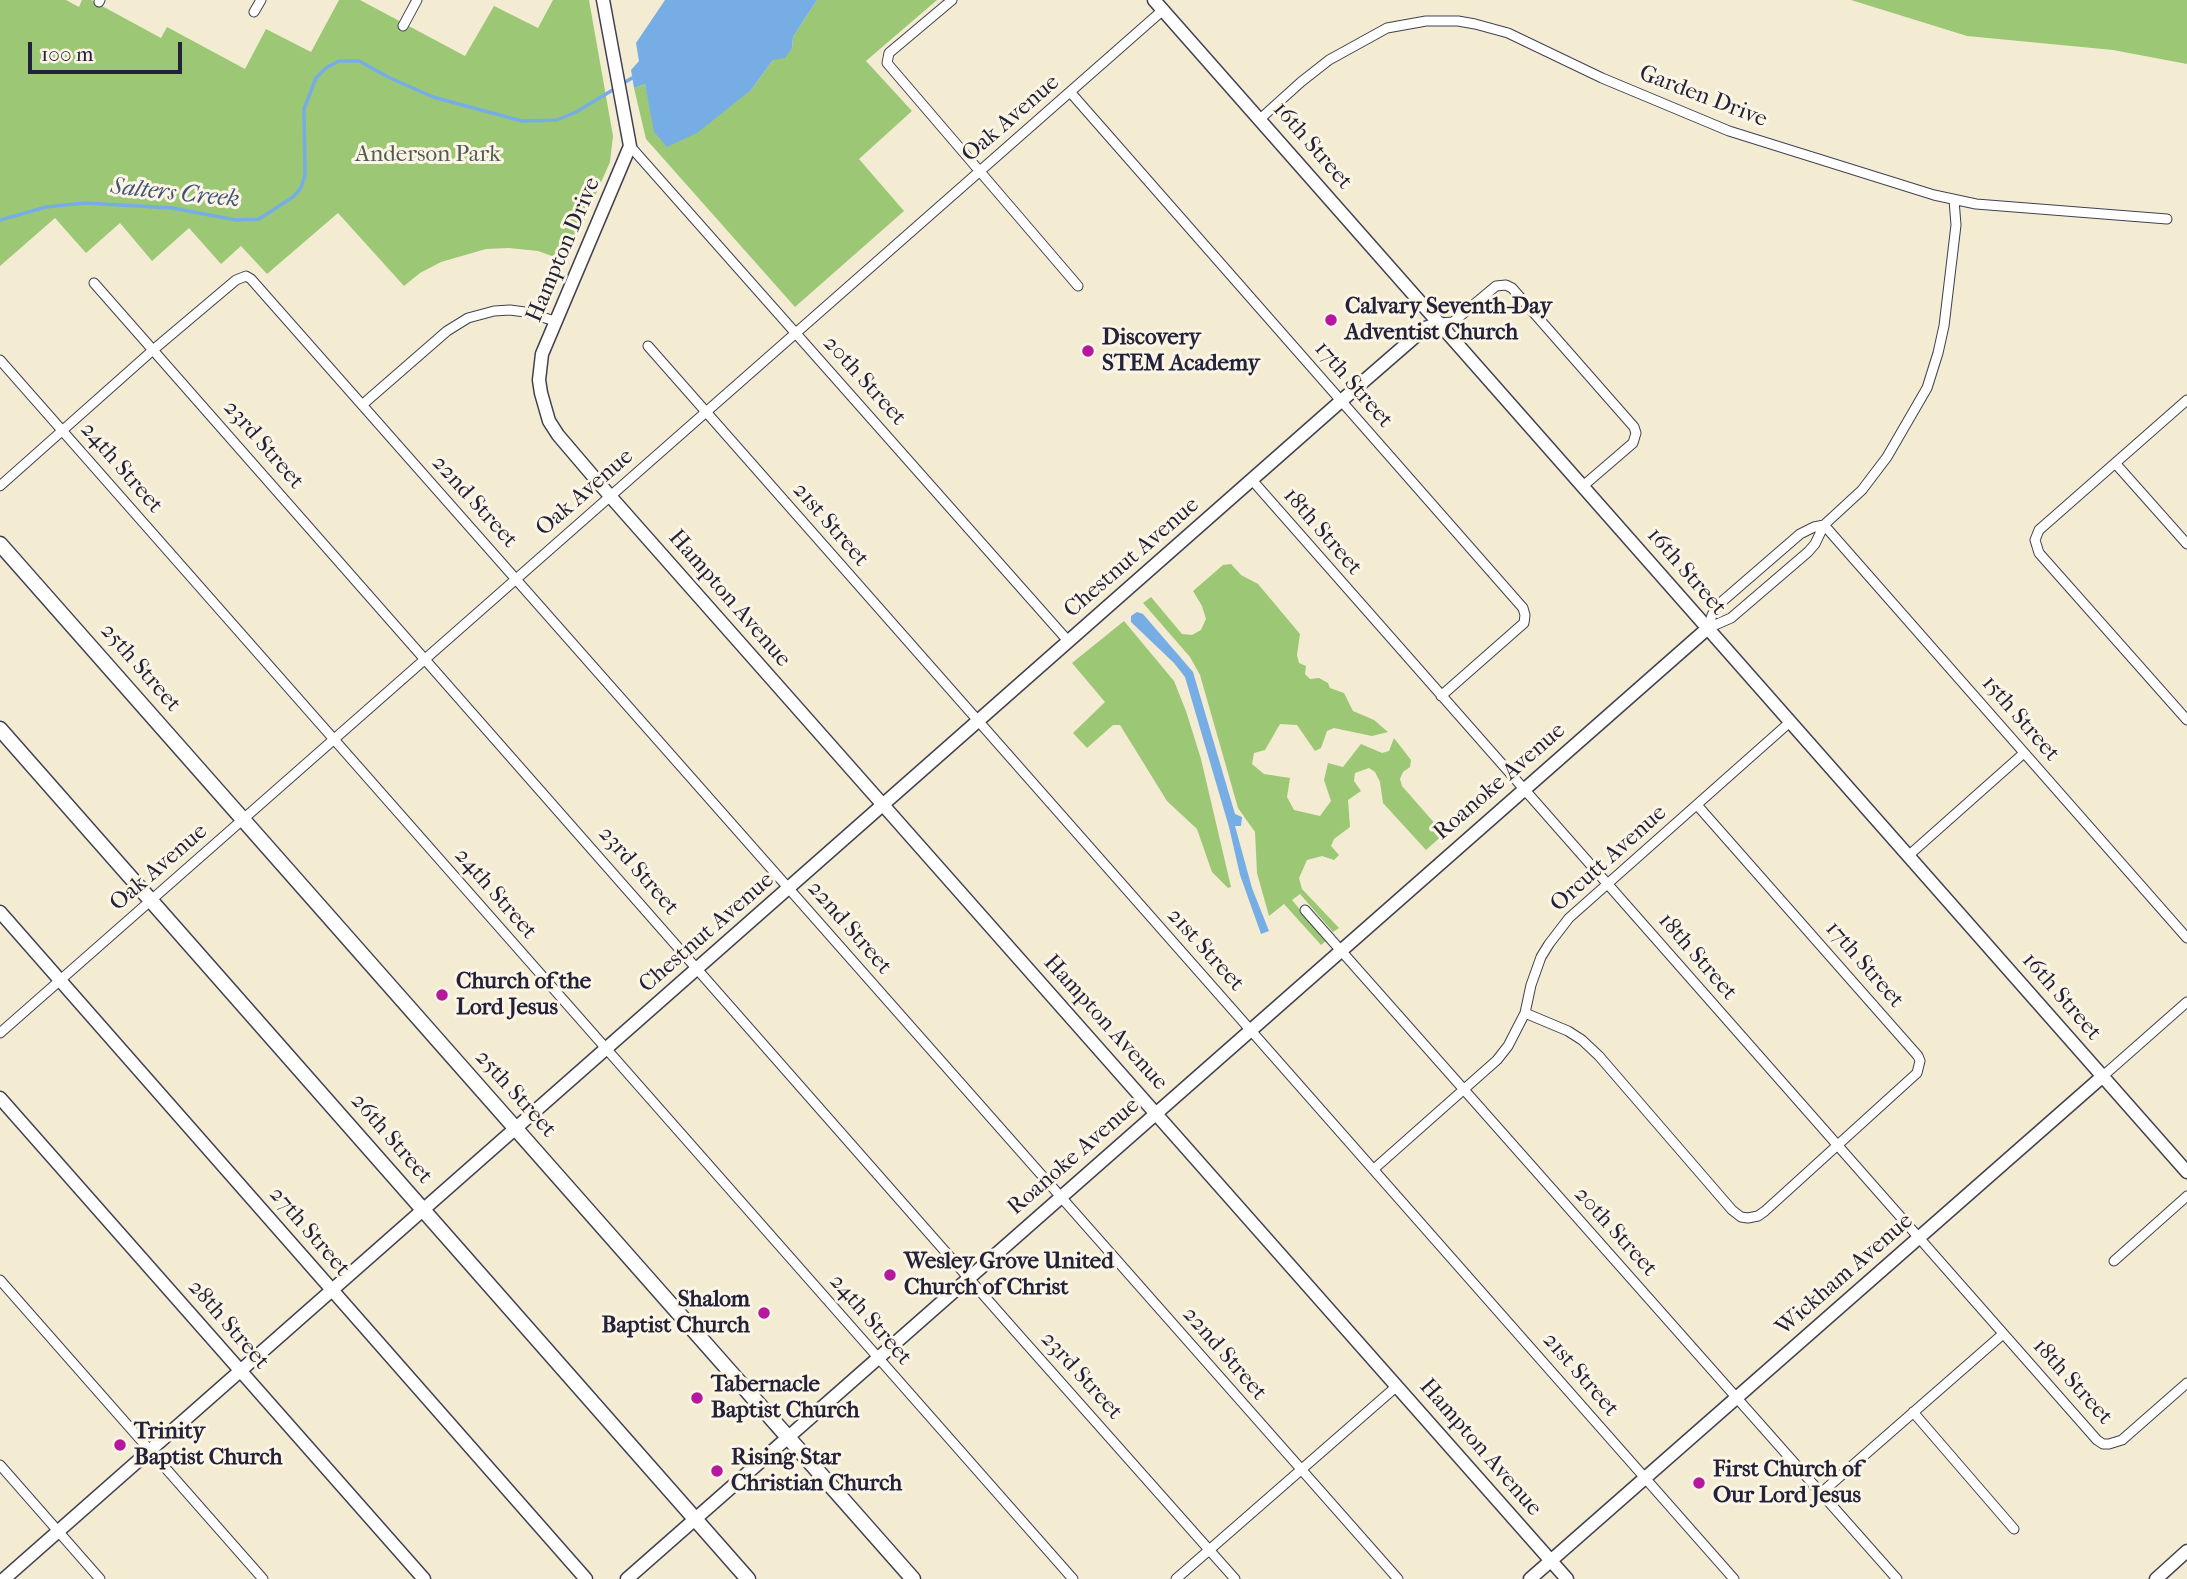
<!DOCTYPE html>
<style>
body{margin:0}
#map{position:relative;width:2187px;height:1579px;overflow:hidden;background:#f3ecd3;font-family:"IM FELL French Canon",serif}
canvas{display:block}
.scale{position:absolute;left:28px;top:42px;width:154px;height:32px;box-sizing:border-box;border:4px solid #22223b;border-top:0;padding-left:9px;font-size:21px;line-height:24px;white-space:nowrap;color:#22223b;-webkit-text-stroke:5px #fcf5e5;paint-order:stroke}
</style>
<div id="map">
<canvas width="2187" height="1579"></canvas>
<div class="scale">100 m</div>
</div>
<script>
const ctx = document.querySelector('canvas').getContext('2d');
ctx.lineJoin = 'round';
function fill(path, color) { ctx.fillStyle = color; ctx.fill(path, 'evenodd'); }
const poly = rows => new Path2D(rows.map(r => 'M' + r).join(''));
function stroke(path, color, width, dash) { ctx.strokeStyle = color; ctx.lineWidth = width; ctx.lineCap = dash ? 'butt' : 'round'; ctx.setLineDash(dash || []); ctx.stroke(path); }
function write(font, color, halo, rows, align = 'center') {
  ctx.font = font + ' "IM FELL French Canon",serif'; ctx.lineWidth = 6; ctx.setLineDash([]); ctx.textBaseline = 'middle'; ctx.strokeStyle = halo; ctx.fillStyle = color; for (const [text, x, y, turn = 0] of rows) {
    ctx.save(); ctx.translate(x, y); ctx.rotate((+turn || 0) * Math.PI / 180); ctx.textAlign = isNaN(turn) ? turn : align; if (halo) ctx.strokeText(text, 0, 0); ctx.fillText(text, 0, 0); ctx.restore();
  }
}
const green = poly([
 [0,0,66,0,79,7,82,0,91,0,161,38,167,27,245,69,266,29,311,52,339,0,360,0,465,56,494,6,538,28,553,0,589,0,613,136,610,162,566,261,538,251,509,248,486,249,441,262,420,273,404,286,338,213,267,274,241,246,221,264,189,228,152,261,120,223,86,253,55,218,0,266],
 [817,0,937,0,866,61,912,111,859,159,904,211,795,307,646,139,634,88,645,84,650,106,751,90,773,60,792,48,793,37],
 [1851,0,2187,0,2187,64,2113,50,1967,36],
 [1231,564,1241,575,1258,584,1300,634,1297,655,1299,663,1306,666,1305,674,1310,679,1319,678,1328,683,1330,688,1344,693,1353,711,1374,720,1388,732,1372,736,1334,728,1327,731,1321,748,1315,751,1297,725,1280,724,1265,750,1254,753,1252,764,1264,774,1290,778,1287,797,1294,810,1320,816,1331,801,1324,780,1328,763,1343,767,1361,744,1382,753,1389,751,1394,738,1411,760,1410,767,1403,772,1400,779,1402,786,1444,834,1426,850,1383,803,1380,782,1375,772,1369,768,1355,773,1354,781,1361,791,1348,800,1350,827,1334,839,1331,846,1339,855,1334,860,1322,856,1307,860,1299,878,1302,889,1339,928,1333,932,1300,894,1292,900,1326,941,1321,945,1284,904,1269,916,1257,873,1255,832,1238,808,1200,675,1190,657,1143,603,1151,597,1182,634,1192,635,1201,630,1206,619,1202,606,1193,591,1223,565],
 [1124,621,1174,681,1186,711,1201,759,1231,887,1228,888,1212,872,1197,829,1167,801,1120,725,1113,725,1087,748,1073,733,1105,702,1072,663]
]);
const water = poly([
 [665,0,817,0,793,37,792,48,785,58,773,60,751,90,697,133,667,147,654,132,645,84,634,88,631,70,639,61,636,43],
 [1137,612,1143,614,1193,672,1235,814,1242,817,1241,826,1235,826,1252,888,1269,931,1261,934,1240,875,1229,827,1185,677,1174,663,1131,622,1131,616]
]);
const stream = poly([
 [622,84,632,78],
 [0,220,46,207,85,203,172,208,236,220,259,219,293,197,301,188,305,175,304,109,316,78,326,68,339,61,359,61,388,77,433,97,522,121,557,120,576,112,616,88]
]);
const street = poly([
 [952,0,889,53,887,63,1078,286],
 [99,2,100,0],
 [254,12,261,0],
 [403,26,417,0],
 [1071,93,1523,608,1525,615,1524,623,1441,696],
 [1260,119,1301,82,1329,60,1387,28,1426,21,1458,21,1475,24,1508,33,1602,78,1729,131,1934,195,1976,204,2167,219],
 [630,146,1069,642],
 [94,283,1016,1332,1235,1579],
 [1440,323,1453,322,1496,286,1506,285,1512,288,1634,427,1636,433,1633,443,1583,486],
 [648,346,1734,1579],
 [0,360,1073,1579],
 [362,405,447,331,468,318,494,311,510,310,525,312,555,321],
 [2115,463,2187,544],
 [1252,480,2097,1440,2103,1444,2109,1444,2122,1440,2187,1383],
 [0,486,153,350,236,280,246,276,251,279,1398,1579],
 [1824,525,2187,938],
 [2035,540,2039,553,2187,720],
 [2035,540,2039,530,2187,400],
 [1708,628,1731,618,1808,552,1815,544,1824,525,1862,490,1887,457,1927,388,1938,353,1944,326,1956,225,1954,200],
 [1708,628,1712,615,1718,605,1800,534,1814,527,1824,525],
 [1908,856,2024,753],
 [1305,910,1897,1579],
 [1525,1013,1568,1031,1582,1040,1599,1056,1732,1210,1741,1217,1748,1218,1758,1216,1765,1211,1917,1073,1920,1061,1918,1056,1697,805],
 [0,1033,1163,10],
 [2103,1076,2187,1002],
 [1374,1169,1497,1060,1508,1046,1525,1013,1531,985,1541,957,1549,944,1569,918,1790,722],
 [2114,1261,2187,1196],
 [0,1280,263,1579],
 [1913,1412,2014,1529],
 [0,1465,100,1579],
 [1821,1493,2003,1334],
 [1176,1579,1397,1386]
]);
const secondary = poly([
 [603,0,630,146,542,354,539,380,541,393,549,421,558,435,610,496,1567,1579],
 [1154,0,2187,1172],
 [0,912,586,1579],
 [0,1098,424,1579],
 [4,1579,1341,401,1425,328,1440,323],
 [627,1579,1708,628],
 [1530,1579,2103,1076],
 [2156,1579,2187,1551]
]);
const primary = poly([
 [0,544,913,1579],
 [0,729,748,1579]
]);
const markers = [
 [1331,320,7,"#b5179e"],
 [1088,351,7,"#b5179e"],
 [442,995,7,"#b5179e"],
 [890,1275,7,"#b5179e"],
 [764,1313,7,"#b5179e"],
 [697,1398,7,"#b5179e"],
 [120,1445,7,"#b5179e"],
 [717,1471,7,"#b5179e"],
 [1699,1483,7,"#b5179e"]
];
const streetNames = [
 ["Garden Drive",1703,97,21],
 ["Oak Avenue",1011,119,-41],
 ["16th Street",1312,146,49],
 ["Hampton Drive",564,250,-67],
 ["20th Street",864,381,48],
 ["17th Street",1353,385,49],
 ["23rd Street",263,445,49],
 ["24th Street",121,468,49],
 ["Oak Avenue",585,493,-41],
 ["22nd Street",474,502,48],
 ["21st Street",830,525,49],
 ["18th Street",1322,532,49],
 ["Chestnut Avenue",1132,558,-41],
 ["16th Street",1686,572,49],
 ["Hampton Avenue",729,599,49],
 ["25th Street",140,668,49],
 ["15th Street",2020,719,49],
 ["Roanoke Avenue",1500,782,-41],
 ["Orcutt Avenue",1609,859,-42],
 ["Oak Avenue",159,868,-41],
 ["23rd Street",638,871,49],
 ["24th Street",495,894,49],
 ["22nd Street",849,928,49],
 ["Chestnut Avenue",707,933,-41],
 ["21st Street",1205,950,48],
 ["18th Street",1697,957,49],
 ["17th Street",1864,965,49],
 ["16th Street",2061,997,49],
 ["Hampton Avenue",1105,1023,48],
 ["25th Street",515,1094,48],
 ["26th Street",391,1139,49],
 ["Roanoke Avenue",1074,1157,-41],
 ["27th Street",309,1232,49],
 ["20th Street",1615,1232,48],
 ["Wickham Avenue",1845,1275,-41],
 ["24th Street",870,1320,49],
 ["28th Street",228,1325,49],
 ["22nd Street",1224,1354,49],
 ["21st Street",1580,1375,49],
 ["23rd Street",1081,1376,48],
 ["18th Street",2072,1382,48],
 ["Hampton Avenue",1480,1448,49]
];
const parkNames = [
 ["Anderson Park",428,155]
];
const poiNames = [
 ["Calvary Seventh-Day",1345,307],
 ["Adventist Church",1345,333],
 ["Discovery",1102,338],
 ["STEM Academy",1102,364],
 ["Church of the",456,982],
 ["Lord Jesus",456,1008],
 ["Wesley Grove United",904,1262],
 ["Church of Christ",904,1288],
 ["Shalom",750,1300,"right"],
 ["Baptist Church",750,1326,"right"],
 ["Tabernacle",711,1385],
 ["Baptist Church",711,1411],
 ["Trinity",134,1432],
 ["Baptist Church",134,1458],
 ["Rising Star",731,1458],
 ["Christian Church",731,1484],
 ["First Church of",1713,1470],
 ["Our Lord Jesus",1713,1496]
];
const waterNames = [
 ["Salters Creek",175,194,6]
];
fill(green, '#9cc775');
fill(water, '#77ade5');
stroke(stream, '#77ade5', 3.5);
stroke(street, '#414052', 11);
stroke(secondary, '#414052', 15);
stroke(primary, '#414052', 17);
stroke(street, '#fff', 9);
stroke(secondary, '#fff', 12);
stroke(primary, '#fff', 14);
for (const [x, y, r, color] of markers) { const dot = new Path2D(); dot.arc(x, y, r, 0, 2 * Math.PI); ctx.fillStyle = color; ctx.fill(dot); stroke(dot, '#fcf5e5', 2.5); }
write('23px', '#22223b', '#fcf5e5', streetNames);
write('23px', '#4d5c4f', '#fcf5e5', parkNames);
write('bold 23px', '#22223b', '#fcf5e5', poiNames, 'left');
write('italic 24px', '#405376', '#fcf5e5', waterNames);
</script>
